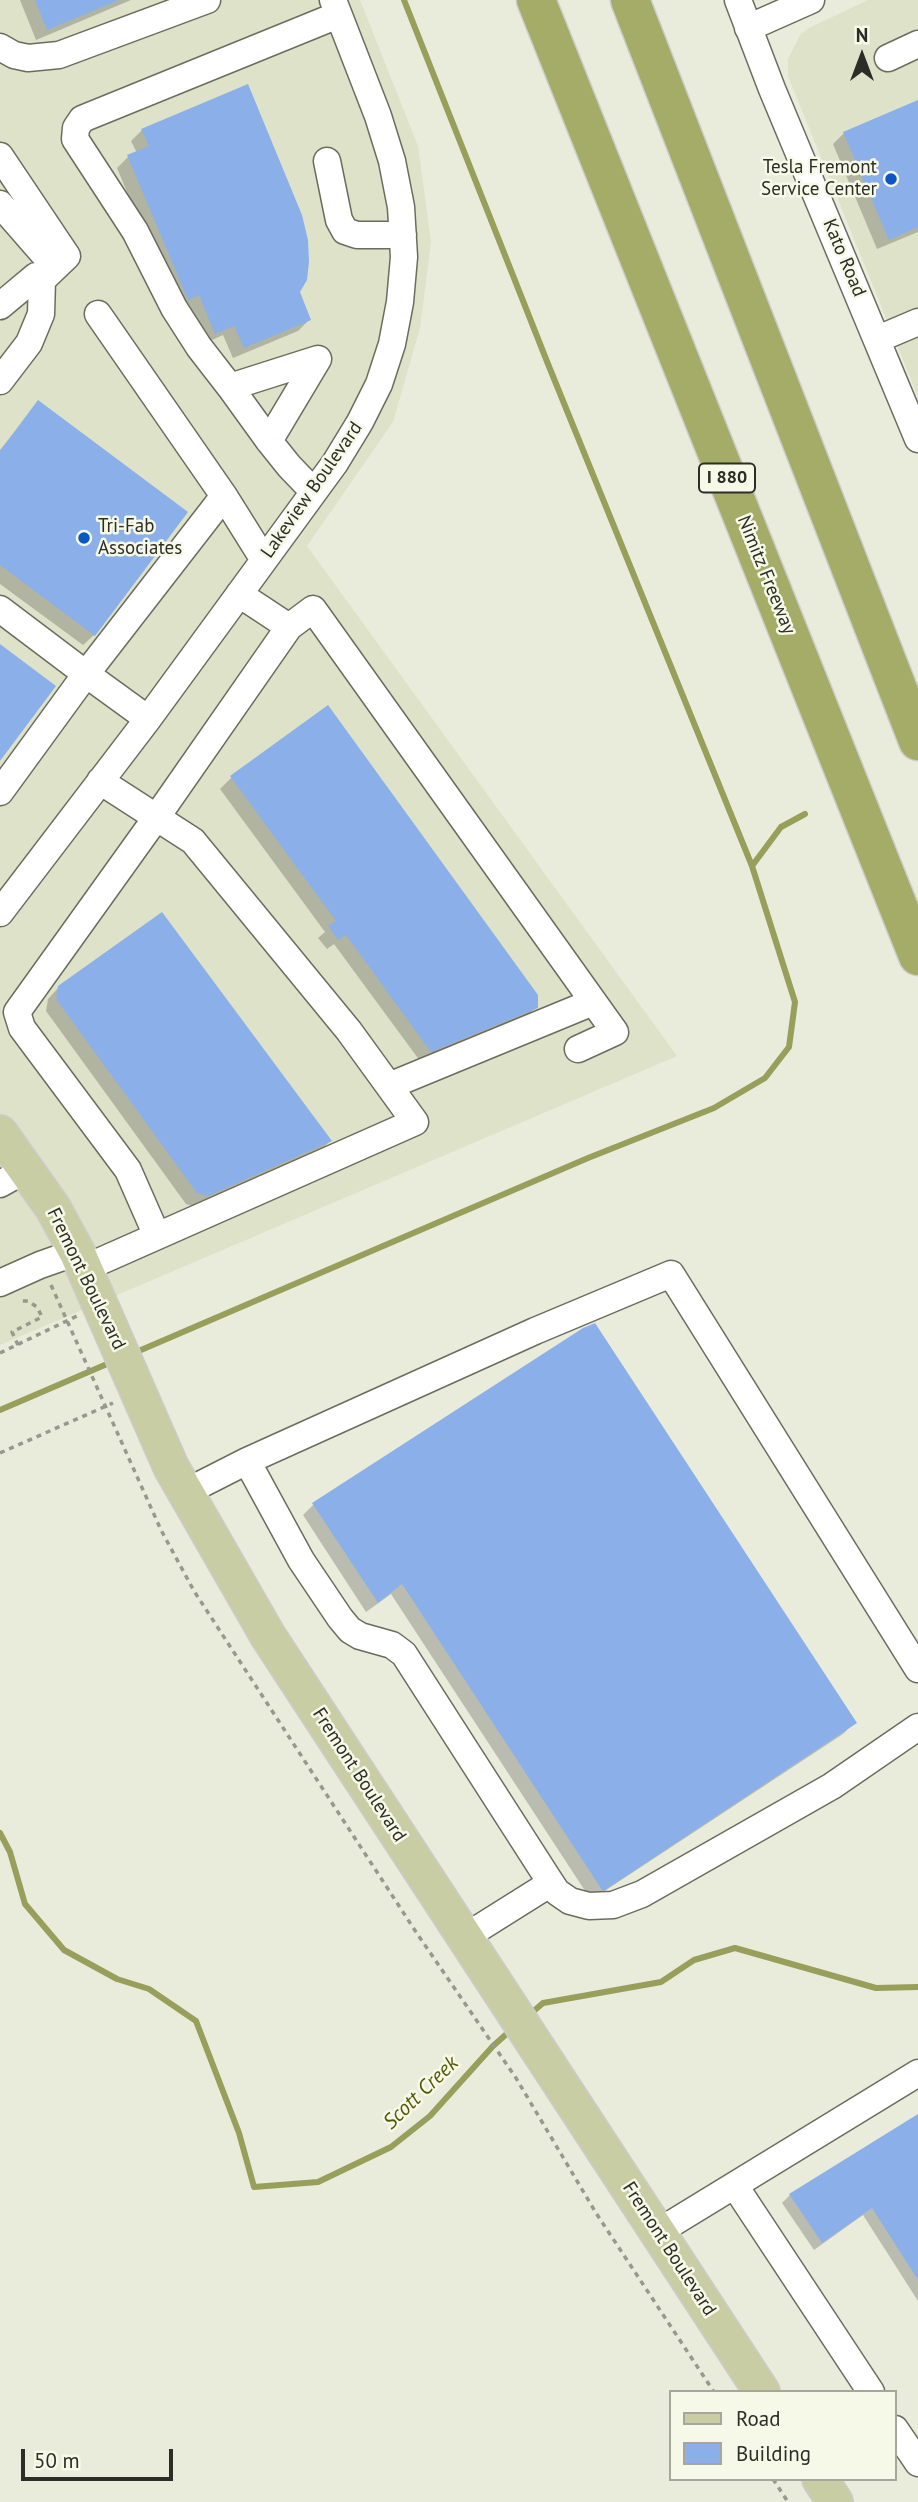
<!DOCTYPE html>
<style>
body{margin:0}
#map{position:relative;width:918px;height:2502px;overflow:hidden;background:#e9ecdb;font-family:"PT Sans",sans-serif}
canvas{display:block}
.legend{position:absolute;left:669px;top:2390px;width:228px;height:91px;box-sizing:border-box;background:#f7f9e8;border:2px solid #a6a79a;margin:0;padding:9px 12px;list-style:none;font-size:21px;color:#2c2d26}
.legend li{display:flex;align-items:center;gap:14px;height:35px}
.legend b{width:35px;border:2px solid #a6a79a}
.north{position:absolute;left:827px;top:21px;width:70px;height:70px;-webkit-text-stroke:5px #f7f9e8;paint-order:stroke;rotate:0deg;font-size:19px;font-weight:700;line-height:28px;text-align:center;color:#2c2d26}
.north::after{content:'';display:block;margin:auto;width:24px;height:32px;background:#2c2d26;clip-path:polygon(50% 0,100% 100%,50% 72%,0 100%)}
.scale{position:absolute;left:21px;top:2449px;width:152px;height:32px;box-sizing:border-box;border:4px solid #2c2d26;border-top:0;padding-left:9px;font-size:21px;line-height:24px;white-space:nowrap;color:#2c2d26;-webkit-text-stroke:5px #f7f9e8;paint-order:stroke}
</style>
<div id="map">
<canvas width="918" height="2502"></canvas>
<ul class="legend">
<li><b style="height:9px;background:#c8cda4"></b>Road</li>
<li><b style="height:19px;background:#8bb0e9"></b>Building</li>
</ul>
<div class="north">N</div>
<div class="scale">50 m</div>
</div>
<script>
const ctx = document.querySelector('canvas').getContext('2d');
ctx.lineJoin = 'round';
function fill(path, color) { ctx.fillStyle = color; ctx.fill(path, 'evenodd'); }
const poly = rows => new Path2D(rows.map(r => 'M' + r).join(''));
function stroke(path, color, width, dash) { ctx.strokeStyle = color; ctx.lineWidth = width; ctx.lineCap = dash ? 'butt' : 'round'; ctx.setLineDash(dash || []); ctx.stroke(path); }
function write(font, color, halo, rows, align = 'center') {
  ctx.font = font + ' "PT Sans",sans-serif'; ctx.lineWidth = 5; ctx.setLineDash([]); ctx.textBaseline = 'middle'; ctx.strokeStyle = halo; ctx.fillStyle = color; for (const [text, x, y, turn = 0] of rows) {
    ctx.save(); ctx.translate(x, y); ctx.rotate((+turn || 0) * Math.PI / 180); ctx.textAlign = isNaN(turn) ? turn : align; if (halo) ctx.strokeText(text, 0, 0); ctx.fillText(text, 0, 0); ctx.restore();
  }
}
const built = poly([
 [0,0,360,0,418,146,431,242,420,328,393,422,307,546,677,1056,0,1345],
 [868,0,918,0,918,397,788,76,788,59,800,35,809,28]
]);
const shadow = poly([
 [20,0,131,0,36,40],
 [918,102,918,232,877,249,833,144,844,133],
 [142,130,298,292,309,320,298,331,233,358,223,335,203,344,175,307,117,168,128,157,137,153,131,141],
 [38,403,94,635,83,645,0,584,0,450],
 [327,708,536,1007,525,1018,420,1061,334,944,327,949,318,938,325,932,220,789,231,778],
 [59,987,330,1141,319,1152,196,1207,186,1204,46,1011,48,999],
 [314,1504,854,1723,843,1734,591,1900,391,1594,366,1612,303,1515],
 [918,2116,918,2301,863,2215,814,2250,782,2203,790,2195]
]);
const stream = poly([
 [752,866,781,827,805,814],
 [134,1353,588,1158,714,1108,765,1078,789,1047,795,1002,752,866,548,364,404,0],
 [0,1410,114,1361],
 [0,1833,10,1852,25,1904,64,1950,117,1979,149,1989,196,2021,239,2133,254,2187,318,2182,391,2147,430,2116,493,2046,511,2030],
 [528,2016,543,2003,661,1982,694,1960,735,1948,876,1988,918,1987]
]);
const building = poly([
 [35,0,119,0,47,30],
 [248,84,302,215,308,240,309,262,307,280,300,292,311,320,244,348,234,326,215,334,199,295,188,300,127,155,149,146,141,129],
 [918,100,918,227,889,240,843,132],
 [38,400,188,512,95,636,0,565,0,451],
 [0,644,56,686,0,761],
 [328,705,538,995,538,1008,431,1052,346,935,338,940,328,926,336,921,230,776],
 [162,912,332,1141,208,1196,197,1193,56,999,58,986],
 [595,1323,857,1723,605,1890,602,1890,402,1584,378,1603,312,1503,583,1328],
 [918,2114,918,2280,872,2208,822,2243,789,2194]
]);
const path = poly([
 [51,1285,161,1530,194,1591,416,1932,516,2078,596,2213,714,2392],
 [18,1345,12,1332,42,1317,37,1307,28,1301,20,1301],
 [0,1353,77,1316],
 [0,1453,113,1403],
 [773,2479,788,2502]
]);
const minor = poly([
 [738,0,772,89,918,439],
 [748,28,811,0],
 [0,47,14,55,28,58,59,55,207,0],
 [888,58,918,44],
 [0,156,67,256,42,280,41,314,29,343,0,381],
 [327,161,339,220,345,231,357,235,403,235],
 [0,204,55,267],
 [0,306,36,276,42,280],
 [98,314,224,496,86,674,148,719],
 [878,339,918,322],
 [230,387,199,347,174,308,135,231,75,139,76,128,82,119,338,15],
 [269,441,318,359,230,387,269,441,289,466,313,491],
 [224,496,264,560],
 [0,609,86,674,0,792],
 [289,627,313,609,615,1032,578,1049],
 [0,913,148,719,335,463,360,422,379,384,392,344,400,302,404,257,401,207,392,161,378,116,333,0],
 [389,1086,593,1002],
 [0,1184,27,1169],
 [157,1236,128,1170,22,1028,17,1012,156,818,289,627,239,594],
 [85,1268,415,1122,349,1031,193,841,100,781],
 [0,1283,40,1265,77,1252],
 [247,1461,535,1331,671,1274,918,1669],
 [186,1492,247,1461,301,1560,340,1618,350,1630,360,1636,392,1645,404,1654,551,1883,465,1937],
 [551,1883,557,1892,570,1901,589,1906,613,1905,642,1894,832,1786,918,1727],
 [735,2186,871,2392],
 [658,2232,918,2073],
 [895,2429,918,2463]
]);
const major = poly([
 [0,1133,53,1208,77,1252,171,1467,268,1636,762,2392],
 [820,2479,835,2502]
]);
const highway = poly([
 [536,0,918,956],
 [630,0,918,741]
]);
const markers = [
 [891,179,7,"#0a58c2"],
 [84,538,7,"#0a58c2"]
];
const shields = [
 [727,478,56]
];
const shieldNames = [
 ["I 880",727,478]
];
const poiNames = [
 ["Tesla Fremont",877,168],
 ["Service Center",877,190],
 ["Tri-Fab",98,527,"left"],
 ["Associates",98,549,"left"]
];
const streetNames = [
 ["Kato Road",844,258,67],
 ["Lakeview Boulevard",312,490,-55],
 ["Nimitz Freeway",766,575,68],
 ["Fremont Boulevard",86,1279,64],
 ["Fremont Boulevard",359,1775,57],
 ["Fremont Boulevard",669,2249,57]
];
const waterNames = [
 ["Scott Creek",421,2093,-44]
];
fill(built, '#dee2c9');
fill(shadow, '#0003');
stroke(stream, '#979f5b', 6);
fill(building, '#8bb0e9');
stroke(minor, '#6a6d5e', 29);
stroke(major, '#cccdcb', 38);
stroke(highway, '#cccdcb', 41);
stroke(path, '#97998c', 3.5, [5, 5]);
stroke(minor, '#fff', 26);
stroke(major, '#c8cda4', 35);
stroke(highway, '#a4ac68', 38);
for (const [x, y, r, color] of markers) { const dot = new Path2D(); dot.arc(x, y, r, 0, 2 * Math.PI); ctx.fillStyle = color; ctx.fill(dot); stroke(dot, '#f7f9e8', 2.5); }
for (const [x, y, w] of shields) { const box = new Path2D(); box.roundRect(x - w / 2, y - 14.5, w, 29, 5); ctx.fillStyle = '#f7f9e8'; ctx.fill(box); stroke(box, '#2c2d26', 2); }
write('bold 18px', '#2c2d26', null, shieldNames);
write('19px', '#2c2d26', '#f7f9e8', poiNames, 'right');
write('19px', '#2c2d26', '#f7f9e8', streetNames);
write('italic 21px', '#525803', '#f7f9e8', waterNames);
</script>
